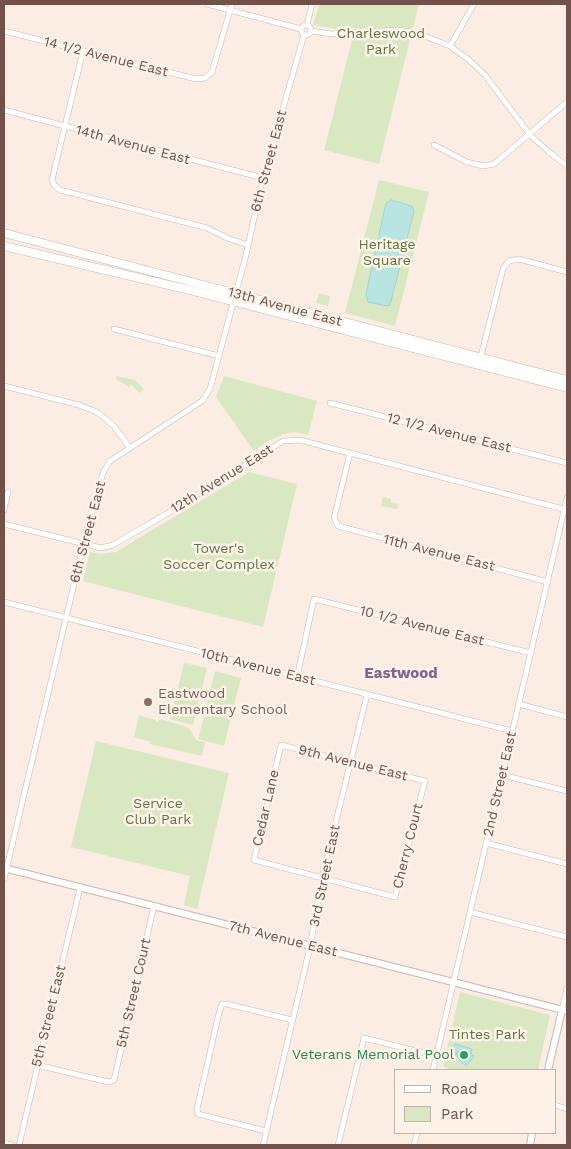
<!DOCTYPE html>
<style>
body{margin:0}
#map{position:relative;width:571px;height:1149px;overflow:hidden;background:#fbede3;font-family:"Work Sans",sans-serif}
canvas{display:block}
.frame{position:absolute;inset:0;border:5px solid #72514a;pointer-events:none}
.legend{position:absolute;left:394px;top:1069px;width:162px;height:65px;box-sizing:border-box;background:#fef2e9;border:1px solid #c6b2a9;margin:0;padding:6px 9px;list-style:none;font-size:15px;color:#72514a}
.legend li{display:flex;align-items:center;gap:10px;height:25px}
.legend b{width:25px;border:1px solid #c6b2a9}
</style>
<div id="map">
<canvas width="571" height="1149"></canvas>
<div class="frame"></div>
<ul class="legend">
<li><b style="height:6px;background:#fff"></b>Road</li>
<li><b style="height:14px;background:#d9e8c2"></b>Park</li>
</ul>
</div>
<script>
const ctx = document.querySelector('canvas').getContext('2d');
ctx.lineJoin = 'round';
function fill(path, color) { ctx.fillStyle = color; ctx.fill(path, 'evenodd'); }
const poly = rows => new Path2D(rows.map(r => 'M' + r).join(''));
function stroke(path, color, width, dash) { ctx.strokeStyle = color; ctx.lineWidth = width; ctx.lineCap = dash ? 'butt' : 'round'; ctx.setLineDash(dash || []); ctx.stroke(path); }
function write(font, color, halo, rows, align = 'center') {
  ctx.font = font + ' "Work Sans",sans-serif'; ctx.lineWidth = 5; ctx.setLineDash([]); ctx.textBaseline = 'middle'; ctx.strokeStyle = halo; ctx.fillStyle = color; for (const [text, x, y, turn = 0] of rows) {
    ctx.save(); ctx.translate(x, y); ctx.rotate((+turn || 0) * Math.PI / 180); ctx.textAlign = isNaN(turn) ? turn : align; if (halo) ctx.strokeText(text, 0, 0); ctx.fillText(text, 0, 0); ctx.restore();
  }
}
const green = poly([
 [319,4,419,4,379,164,324,150,355,28,335,29,313,25],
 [379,180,429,192,395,326,345,313],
 [319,293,330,296,328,306,316,303],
 [117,376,135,380,144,389,140,393,131,385,129,387,116,379],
 [224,376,317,401,308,435,295,432,284,434,268,441,254,451,216,397],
 [249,472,297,484,263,627,83,581,90,552,101,554,116,552],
 [383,497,391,499,391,502,398,504,397,509,381,506],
 [184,663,207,668,193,725,170,719],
 [215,671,241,678,224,746,198,739],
 [139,715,156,720,156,722,161,719,189,728,196,740,205,742,202,756,155,745,150,744,150,742,134,737],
 [96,741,229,773,197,909,184,905,190,876,71,847],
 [460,992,550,1015,538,1070,454,1070,443,1067]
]);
const water = poly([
 [391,200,412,206,414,211,390,305,387,306,368,302,366,294,386,203,391,200],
 [455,1044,472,1049,471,1054,461,1052,474,1056,466,1066,457,1057,458,1051,456,1055,453,1054,453,1048,455,1044]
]);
const minor = poly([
 [207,4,301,29],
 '301 30a5 5 0 1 1 10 0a5 5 0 1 1-10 0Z',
 [307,25,312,4],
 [4,31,196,79,205,78,212,72,232,4],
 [311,31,332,34,397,30,417,33,450,46,469,60,485,75,530,135,549,152,567,166],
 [450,46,474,4],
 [83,51,52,180,54,185,60,190,207,228,227,238,248,245],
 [4,110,263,178],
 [434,145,467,162,483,166,494,164,567,102],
 [114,329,219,356],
 [480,360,503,269,509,261,519,259,567,272],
 [4,386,79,405,97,412,114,426,130,448],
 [330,403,567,463],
 [350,453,334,518,338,526,548,582],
 [4,510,8,492],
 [4,524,101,548,113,545,173,510,283,441,300,440,563,509],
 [4,602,512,731],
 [297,677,314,599,531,653],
 [519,704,567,717],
 [281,745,425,781,395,897,254,860,281,745],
 [502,775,567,791],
 [486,843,567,864],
 [4,879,90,517,103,473,110,461,202,401,210,389,245,259,263,178,304,35],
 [470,912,567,937],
 [562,1010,567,988],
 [37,1065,104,1081,109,1082,114,1080,154,906],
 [433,1070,567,498],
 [555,1105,567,1109],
 [266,1131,198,1114,197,1109,219,1013,222,1004,227,1004,292,1020],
 [4,1143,12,1145],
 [19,1145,80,888],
 [263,1145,310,947,322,878,367,695],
 [338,1145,364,1038,436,1056],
 [414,1145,417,1133]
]);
const tertiary = poly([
 [4,868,567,1011],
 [548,1070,562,1010],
 [530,1145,532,1133]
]);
const secondary = poly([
 [4,233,567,380],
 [4,246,194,291,567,388]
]);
const markers = [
 [148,702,5,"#8d6e63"],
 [464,1055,5,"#2e9e5b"]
];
const parkNames = [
 ["Charleswood",381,34],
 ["Park",381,50],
 ["Heritage",387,245],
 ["Square",387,261],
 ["Tower's",219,549],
 ["Soccer Complex",219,565],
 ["Service",158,804],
 ["Club Park",158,820],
 ["Tintes Park",487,1035]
];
const streetNames = [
 ["14 1/2 Avenue East",106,57,14],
 ["14th Avenue East",133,145,15],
 ["6th Street East",269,161,-75],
 ["13th Avenue East",285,307,15],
 ["12 1/2 Avenue East",449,433,14],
 ["12th Avenue East",222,479,-32],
 ["6th Street East",88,532,-75],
 ["11th Avenue East",439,553,14],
 ["10 1/2 Avenue East",422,626,14],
 ["10th Avenue East",258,667,14],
 ["9th Avenue East",353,763,14],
 ["2nd Street East",500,784,-77],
 ["Cedar Lane",266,808,-77],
 ["Cherry Court",408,846,-76],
 ["3rd Street East",325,876,-78],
 ["7th Avenue East",283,939,14],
 ["5th Street Court",134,993,-77],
 ["5th Street East",49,1016,-76]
];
const educationNames = [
 ["Eastwood",158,694],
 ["Elementary School",158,710]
];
const leisureNames = [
 ["Veterans Memorial Pool",454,1055]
];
const neighbourhoodNames = [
 ["Eastwood",401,674]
];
fill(green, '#d9e8c2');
fill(water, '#b8e4e2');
stroke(water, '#9fd5d4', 1);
stroke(minor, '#ceb5ad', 6);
stroke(tertiary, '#ceb5ad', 8);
stroke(secondary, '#d1b4aa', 9);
stroke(minor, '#fff', 5);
stroke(tertiary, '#fff', 6);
stroke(secondary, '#fff', 8);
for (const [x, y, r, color] of markers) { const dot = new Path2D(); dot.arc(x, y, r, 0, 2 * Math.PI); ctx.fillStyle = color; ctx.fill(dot); stroke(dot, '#fef2e9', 2); }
write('14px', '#5c7842', '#fef2e9', parkNames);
write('14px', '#72514a', '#fef2e9', streetNames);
write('14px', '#785e54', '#fef2e9', educationNames, 'left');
write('14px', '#27864d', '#fef2e9', leisureNames, 'right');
write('bold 15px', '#7d6696', '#fef2e9', neighbourhoodNames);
</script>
